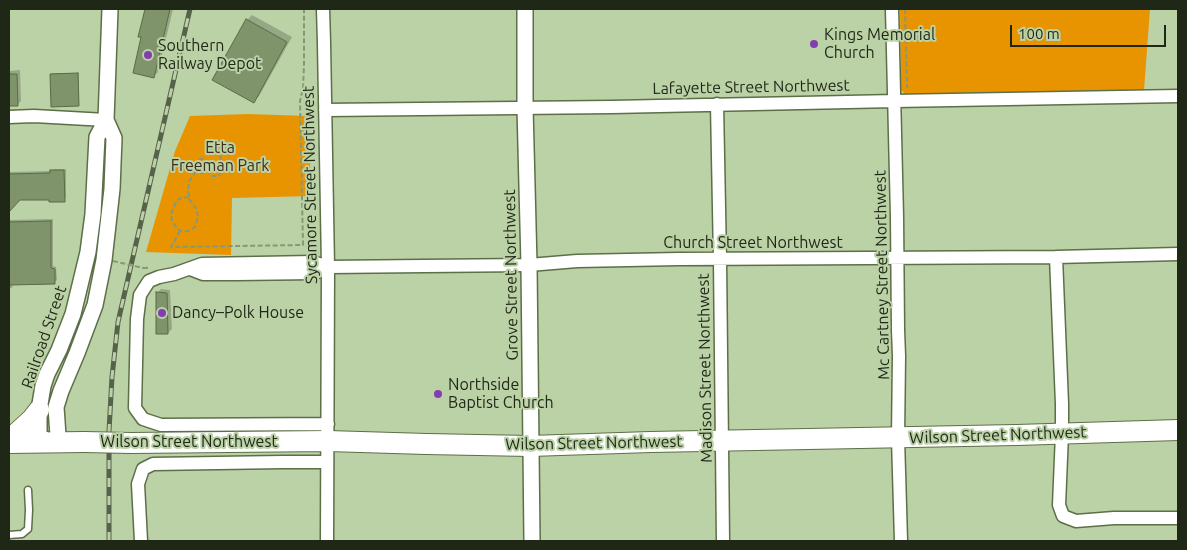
<!DOCTYPE html>
<meta charset="utf-8">
<style>
body{margin:0}
#map{position:relative;width:1187px;height:550px;overflow:hidden;background:#bbd1a6;font-family:Ubuntu,sans-serif}
canvas{display:block}
.frame{position:absolute;inset:0;border:10px solid #1f2717;pointer-events:none}
.scale{position:absolute;left:1010px;top:25px;width:156px;height:22px;box-sizing:border-box;border:2px solid #1f2717;border-top:0;padding-left:6px;font-size:15px;line-height:18px;white-space:nowrap;color:#1f2717;-webkit-text-stroke:4px #bbd1a6;paint-order:stroke}
</style>
<div id="map">
<canvas width="1187" height="550"></canvas>
<div class="frame"></div>
<div class="scale">100 m</div>
</div>
<script>
const ctx = document.querySelector('canvas').getContext('2d');
ctx.lineJoin = 'round';
function fill(path, color) { ctx.fillStyle = color; ctx.fill(path, 'evenodd'); }
const poly = rows => new Path2D(rows.map(r => 'M' + r).join(''));
function stroke(path, color, width, dash) { ctx.strokeStyle = color; ctx.lineWidth = width; ctx.lineCap = dash ? 'butt' : 'round'; ctx.setLineDash(dash || []); ctx.stroke(path); }
function write(font, color, halo, rows, align = 'center') {
  ctx.font = font + ' Ubuntu,sans-serif'; ctx.lineWidth = 4; ctx.setLineDash([]); ctx.textBaseline = 'middle'; ctx.strokeStyle = halo; ctx.fillStyle = color; for (const [text, x, y, turn = 0] of rows) {
    ctx.save(); ctx.translate(x, y); ctx.rotate((+turn || 0) * Math.PI / 180); ctx.textAlign = isNaN(turn) ? turn : align; if (halo) ctx.strokeText(text, 0, 0); ctx.fillText(text, 0, 0); ctx.restore();
  }
}
const green = poly([
 [900,9,1150,9,1144,90,905,94,901,90],
 [248,114,309,116,311,196,232,198,231,255,146,252,175,151,190,116]
]);
const shadow = poly([
 [146,9,173,9,158,72,153,77,143,36,140,36],
 [252,15,292,37,259,96,254,101,247,20],
 [20,70,21,101,17,105,9,105,9,71],
 [52,73,79,73,79,104,51,74],
 [54,169,66,169,66,198,64,200,50,198,9,199,9,172,51,171],
 [53,219,53,266,56,267,57,280,54,282,12,284,13,287,9,289,9,220],
 [161,289,170,290,172,329,168,333,157,293]
]);
const building = poly([
 [145,9,170,9,154,78,133,73,141,37,138,37,145,9],
 [246,19,287,42,254,103,212,80,246,19],
 [78,73,79,106,51,107,50,74,78,73],
 [9,74,17,74,18,106,9,106,9,74],
 [50,170,64,170,65,202,49,202,49,200,20,200,9,212,9,174,50,173,50,170],
 [51,221,51,268,55,269,55,284,9,285,9,222,51,221],
 [156,292,167,293,168,334,156,334,156,292]
]);
const path = poly([
 [905,9,907,88],
 [210,149,211,151,219,151,222,165,230,166,231,170],
 '195 166a7 7 0 1 1 14 0a7 7 0 1 1-14 0Z',
 [207,170,212,176,219,176,222,165],
 [189,197,181,198,177,200,171,214,172,221,176,227,180,231,188,231,195,227,198,217,197,210,189,199,189,197,188,189,190,180,197,170],
 [180,231,171,247,303,245,300,101,303,88,304,65,304,9],
 [143,268,146,268,150,267]
]);
const service = poly([
 [9,535,22,534,28,529,29,510,28,490]
]);
const minor = poly([
 [323,9,324,43,328,267,327,541],
 [892,9,897,217,898,330,899,356,898,438,901,541],
 [717,104,720,260,723,541],
 [325,110,612,107,895,101,1178,96],
 [9,117,34,116,106,120],
 [1056,257,1062,404,1062,434,1059,505,1063,516,1076,521,1114,518,1178,518],
 [190,269,203,274,236,274,315,273,328,267],
 [328,424,161,425,143,419,135,408,137,319,140,295,149,281,159,277,174,274,202,264,313,262,328,267,424,266,529,265,577,261,679,259,1056,257,1178,254],
 [141,541,138,484,143,469,153,464,282,462,327,462]
]);
const tertiary = poly([
 [525,9,525,107,529,265,532,541],
 [106,120,97,137,93,214,88,252,73,314,59,350,47,374,43,386,39,410,39,436,50,442,58,436,56,407,61,391,77,353,95,305,104,260,112,189,114,138,106,120,110,9]
]);
const trunk = poly([
 [9,440,32,419,39,410],
 [9,443,84,442],
 [131,443,328,441,426,444,530,446,651,442,1017,435,1178,430]
]);
const rail = poly([
 [109,541,109,431,112,377,118,322,190,9]
]);
const pathBridge = poly([
 [113,261,143,268]
]);
const trunkBridge = poly([
 [84,442,131,443]
]);
const markers = [
 [814,44,5,"#843db0"],
 [148,55,5,"#843db0"],
 [162,313,5,"#843db0"],
 [438,394,5,"#843db0"]
];
const poiNames = [
 ["Kings Memorial",824,35],
 ["Church",824,53],
 ["Southern",158,46],
 ["Railway Depot",158,64],
 ["Dancy–Polk House",172,313],
 ["Northside",448,385],
 ["Baptist Church",448,403]
];
const streetNames = [
 ["Lafayette Street Northwest",751,87,-1],
 ["Sycamore Street Northwest",310,185,-91],
 ["Church Street Northwest",753,243],
 ["Grove Street Northwest",511,275,-91],
 ["Mc Cartney Street Northwest",882,275,-91],
 ["Railroad Street",44,337,-71],
 ["Madison Street Northwest",705,368,-91],
 ["Wilson Street Northwest",998,435,-2],
 ["Wilson Street Northwest",189,442],
 ["Wilson Street Northwest",594,443,-1]
];
const parkNames = [
 ["Etta",220,148],
 ["Freeman Park",220,166]
];
fill(green, '#e89401');
fill(shadow, '#0003');
fill(building, '#80946c');
stroke(building, '#596b45', 1);
stroke(service, '#5c6f48', 9);
stroke(minor, '#5c6f48', 15);
stroke(tertiary, '#5c6f48', 18);
stroke(trunk, '#5c6f48', 22);
stroke(path, '#879876', 2, [5, 2.5]);
stroke(service, '#fff', 6);
stroke(minor, '#fff', 12);
stroke(tertiary, '#fff', 15);
stroke(trunk, '#fff', 20);
stroke(rail, '#56634a', 5);
stroke(rail, '#bbd1a6', 3, [9]);
stroke(trunkBridge, '#5c6f48', 22, []);
stroke(pathBridge, '#879876', 2, [5, 2.5]);
stroke(trunkBridge, '#fff', 20);
for (const [x, y, r, color] of markers) { const dot = new Path2D(); dot.arc(x, y, r, 0, 2 * Math.PI); ctx.fillStyle = color; ctx.fill(dot); stroke(dot, '#bbd1a6', 2); }
write('16px', '#1f2717', '#bbd1a6', poiNames, 'left');
write('16px', '#1f2717', '#bbd1a6', streetNames);
write('16px', '#3e2d1a', '#bbd1a6', parkNames);
</script>
